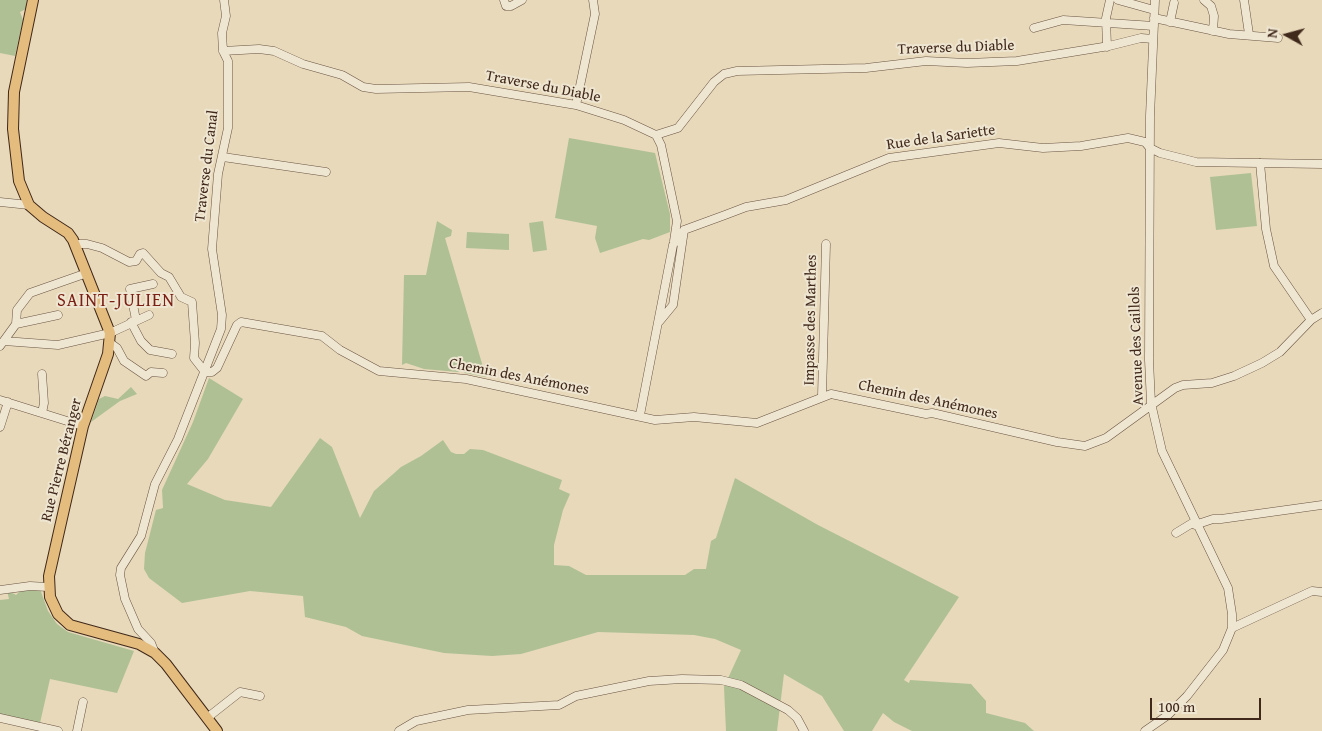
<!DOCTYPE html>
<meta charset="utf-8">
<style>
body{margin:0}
#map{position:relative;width:1322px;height:731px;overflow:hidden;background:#e7d9ba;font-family:"Gentium Book Plus",serif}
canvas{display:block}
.north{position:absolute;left:1262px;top:10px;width:50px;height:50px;-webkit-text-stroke:4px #efe6d2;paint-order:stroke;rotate:277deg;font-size:14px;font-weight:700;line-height:20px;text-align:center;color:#40281a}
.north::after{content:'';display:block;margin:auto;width:18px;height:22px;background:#40281a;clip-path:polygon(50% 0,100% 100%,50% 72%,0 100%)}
.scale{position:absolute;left:1150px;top:698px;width:111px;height:22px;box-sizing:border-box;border:2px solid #40281a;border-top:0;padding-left:6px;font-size:15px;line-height:18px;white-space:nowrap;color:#40281a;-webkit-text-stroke:4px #efe6d2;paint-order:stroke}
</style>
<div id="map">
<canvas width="1322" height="731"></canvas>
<div class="north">N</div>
<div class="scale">100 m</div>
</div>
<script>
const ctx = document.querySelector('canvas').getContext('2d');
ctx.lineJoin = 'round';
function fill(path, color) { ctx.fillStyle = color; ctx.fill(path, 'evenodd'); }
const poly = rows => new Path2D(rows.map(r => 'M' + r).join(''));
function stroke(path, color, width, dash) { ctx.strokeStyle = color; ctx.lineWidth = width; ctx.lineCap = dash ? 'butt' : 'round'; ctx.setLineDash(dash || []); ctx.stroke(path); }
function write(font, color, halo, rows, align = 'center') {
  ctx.font = font + ' "Gentium Book Plus",serif'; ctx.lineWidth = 4; ctx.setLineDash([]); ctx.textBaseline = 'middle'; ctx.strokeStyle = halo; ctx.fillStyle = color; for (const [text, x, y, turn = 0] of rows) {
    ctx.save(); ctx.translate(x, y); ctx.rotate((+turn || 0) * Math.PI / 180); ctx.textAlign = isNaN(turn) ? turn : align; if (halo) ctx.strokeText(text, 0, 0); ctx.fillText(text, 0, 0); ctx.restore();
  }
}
const green = poly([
 [0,0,27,0,26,9,20,12,23,20,15,56,0,53],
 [569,138,655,153,670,214,670,232,649,240,643,239,600,253,595,238,597,226,555,218],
 [1251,173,1257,226,1216,230,1210,177],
 [437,221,452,230,451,236,445,238,486,377,465,373,461,370,458,372,424,369,406,363,402,365,404,275,426,275],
 [543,221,547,250,533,252,529,223],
 [467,232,509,234,509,250,466,248],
 [209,378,243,399,208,459,187,484,225,500,271,507,320,438,332,447,360,518,374,491,401,467,421,456,443,440,451,452,456,454,464,454,470,449,483,450,562,480,559,489,570,494,563,510,554,545,554,565,569,566,586,575,685,575,694,569,706,569,711,541,716,538,735,478,818,525,959,597,904,680,909,683,910,680,971,684,986,701,986,713,1025,723,1034,731,912,731,894,722,883,713,872,731,844,731,822,696,784,674,777,731,726,731,724,687,741,650,715,639,694,635,598,632,521,654,492,656,444,653,362,636,346,627,305,617,303,596,250,591,182,603,149,578,144,569,145,553,156,510,163,508,162,490,193,422],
 [131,387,137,394,120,401,91,422,99,399,105,396,118,399],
 [23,588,40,589,48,611,57,624,68,632,134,651,117,693,50,679,40,723,0,715,0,600,9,599,7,590,16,595]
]);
const minor = poly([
 [224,0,226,16,222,33,223,51,259,49,274,51,303,64,342,75,363,87,376,89,469,87,576,105,624,120,656,135,678,128,714,82,724,74,737,71,866,68,926,61,967,63,1017,61,1109,46,1141,38,1153,39],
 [504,0,506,6,511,6,522,0],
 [1118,0,1154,10],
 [1204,0,1211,6,1214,16,1213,31],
 [1244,0,1249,34],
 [1154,18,1229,34,1278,38],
 [1170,22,1174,3],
 [1034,28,1063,20,1154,26],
 [1107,47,1106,18,1110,0],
 [576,105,595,14,593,0],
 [656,135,661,145,677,221,674,241],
 [223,157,326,172],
 [1260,163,1266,229,1274,266,1311,320],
 [0,202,29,205],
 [75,244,87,244,102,248,129,262,136,261,140,254,143,253,161,273,169,277,181,297,192,302,195,343,194,358,205,372],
 [136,320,130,289,153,284],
 [131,322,141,341,150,350,172,354],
 [659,322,673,305,684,230],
 [16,324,58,315],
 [4,341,58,345,110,333,149,315],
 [110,343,117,348,124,361,146,376,151,372,163,373],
 [0,346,16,324,17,310,30,293,87,273],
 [205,372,212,372,217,368,237,325,241,322,322,336,340,350,379,371,466,379,655,420,694,417,757,423,831,394,926,414,932,413,1057,442,1085,446,1106,438,1175,388,1183,385,1212,383,1234,376,1262,363,1280,352,1311,320,1322,313],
 [822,396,826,244],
 [0,400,83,426],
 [42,413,44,403,42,374],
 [640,415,673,245,684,230,725,215,746,207,786,200,889,158,999,143,1043,148,1081,146,1128,138,1145,142,1150,148,1160,153,1196,162,1322,164],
 [0,427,8,402],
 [1195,525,1213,519,1221,519,1322,505],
 [1176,533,1194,522],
 [0,590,30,586,48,587],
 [1232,628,1312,591,1322,592],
 [155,653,151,643,138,629,125,599,120,575,121,568,141,536,155,484,178,439,221,329,222,315,212,249,218,174,228,128,228,61,223,51],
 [0,718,58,731],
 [207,718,240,692,260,696],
 [77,731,83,702],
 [399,731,416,721,468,710,559,705,576,696,649,681,682,679,721,680,741,685,788,710,797,718,804,731],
 [1145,731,1168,715,1187,696,1223,650,1232,628,1232,614,1228,588,1162,451,1151,403,1149,360,1150,116,1155,0]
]);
const major = poly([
 [33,0,14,92,13,129,19,181,29,205,43,217,68,233,73,240,110,333,108,354,83,426,65,505,49,576,50,597,58,614,70,625,139,644,155,653,166,664,217,731]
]);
const streetNames = [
 ["Traverse du Diable",956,48,-2],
 ["Traverse du Diable",543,87,11],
 ["Rue de la Sariette",941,138,-8],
 ["Traverse du Canal",207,166,-83],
 ["Impasse des Marthes",811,320,-89],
 ["Avenue des Caillols",1137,346,-92],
 ["Chemin des Anémones",519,377,11],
 ["Chemin des Anémones",928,400,12],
 ["Rue Pierre Béranger",62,460,-76]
];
const quarterNames = [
 ["SAINT-JULIEN",116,301]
];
fill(green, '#afc095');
stroke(minor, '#6a5442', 9);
stroke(major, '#40281a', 12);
stroke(minor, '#efe6d2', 8);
stroke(major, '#e4bc7d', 10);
write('15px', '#40281a', '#efe6d2', streetNames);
ctx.letterSpacing = '1px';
write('18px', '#7a1f14', '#efe6d2', quarterNames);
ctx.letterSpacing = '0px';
</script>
